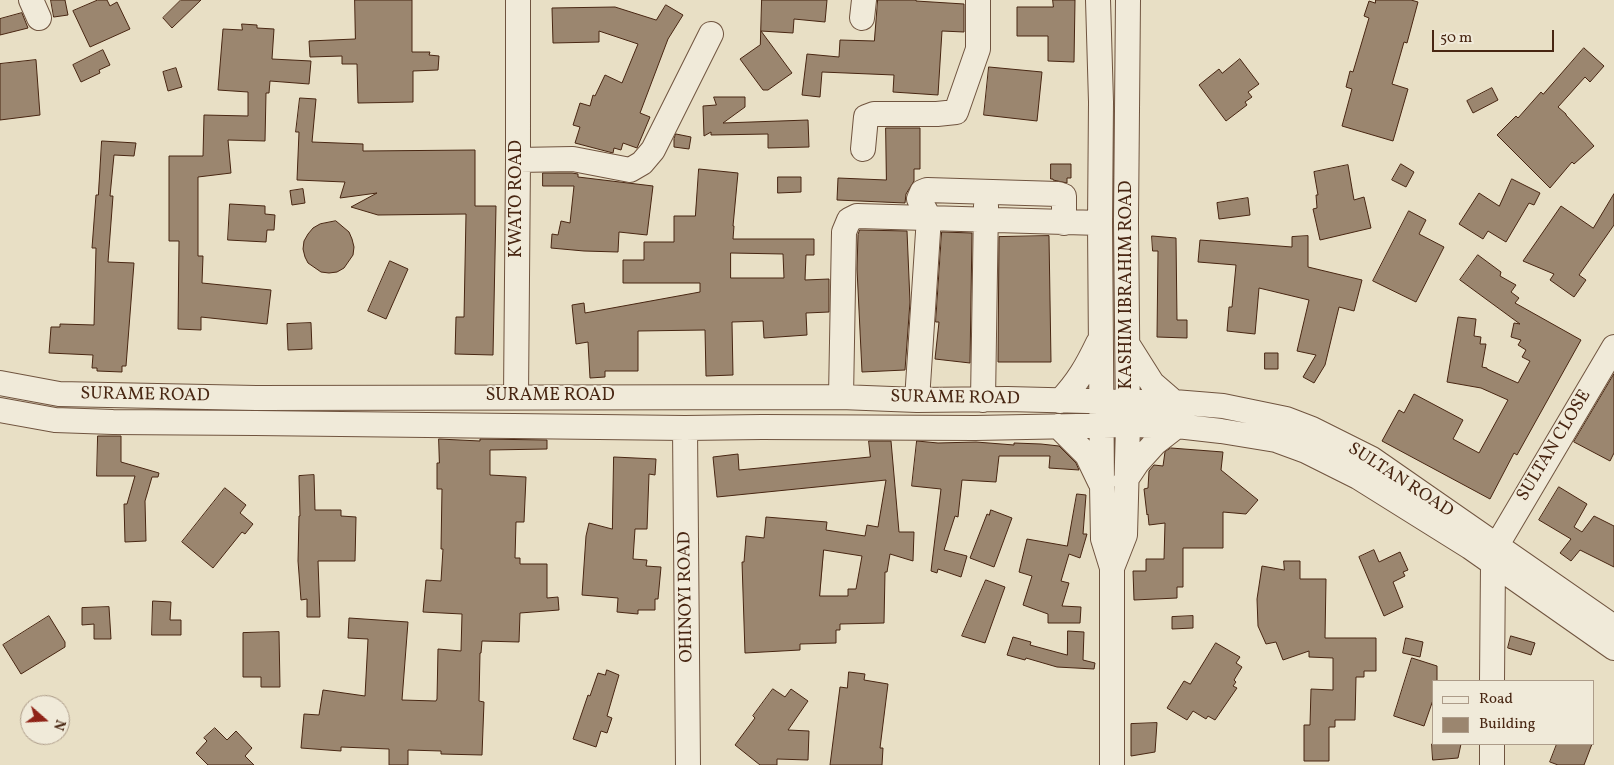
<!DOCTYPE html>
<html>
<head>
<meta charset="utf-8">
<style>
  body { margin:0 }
  #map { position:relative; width:1614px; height:765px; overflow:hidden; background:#e8dfc5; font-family:Vollkorn,serif }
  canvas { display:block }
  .legend { position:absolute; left:1432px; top:680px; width:162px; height:65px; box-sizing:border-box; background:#f0ead9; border:1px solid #ad9c89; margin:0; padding:6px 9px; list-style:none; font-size:15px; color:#482612 }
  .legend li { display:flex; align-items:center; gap:10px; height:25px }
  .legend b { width:25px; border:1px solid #ad9c89 }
  .north { position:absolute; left:20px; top:695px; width:50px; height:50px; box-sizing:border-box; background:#f0ead9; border:1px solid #ad9c89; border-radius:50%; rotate:109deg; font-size:14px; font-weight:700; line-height:20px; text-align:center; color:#482612 }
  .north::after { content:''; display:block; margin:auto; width:18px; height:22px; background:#8f2418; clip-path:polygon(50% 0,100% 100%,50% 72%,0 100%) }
  .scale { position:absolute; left:1432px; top:30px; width:122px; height:22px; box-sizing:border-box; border:2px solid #482612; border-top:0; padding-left:6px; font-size:15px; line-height:18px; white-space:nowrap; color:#482612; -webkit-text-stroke:4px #f0ead9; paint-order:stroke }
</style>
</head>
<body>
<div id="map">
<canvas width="1614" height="765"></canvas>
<ul class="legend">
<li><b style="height:6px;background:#f0ead9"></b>Road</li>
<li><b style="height:14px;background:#9b866f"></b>Building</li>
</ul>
<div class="north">N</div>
<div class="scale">50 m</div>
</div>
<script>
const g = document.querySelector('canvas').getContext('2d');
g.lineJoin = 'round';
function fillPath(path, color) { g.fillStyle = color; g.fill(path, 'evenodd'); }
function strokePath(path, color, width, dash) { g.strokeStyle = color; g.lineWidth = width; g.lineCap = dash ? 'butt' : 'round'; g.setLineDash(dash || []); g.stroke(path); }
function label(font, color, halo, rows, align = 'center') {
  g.font = font + ' Vollkorn,serif'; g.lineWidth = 4; g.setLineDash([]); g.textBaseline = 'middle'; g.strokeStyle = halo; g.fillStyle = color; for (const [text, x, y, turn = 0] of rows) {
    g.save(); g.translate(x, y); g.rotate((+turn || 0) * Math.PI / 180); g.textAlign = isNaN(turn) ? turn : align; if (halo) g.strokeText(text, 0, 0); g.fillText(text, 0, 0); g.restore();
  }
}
const building = new Path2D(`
  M51,0h14l3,15 -14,2z
  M98,0h9l3,6 7,-4 13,27 -40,18 -17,-36z
  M181,0h20l-29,28 -9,-10z
  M355,0h57v52h18l-1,3 10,1 -1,14 -25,1v31l-55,1 -1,-39h-15v-8l-32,1 -1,-16 46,-2z
  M762,0h65l-2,22 -31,-3 -1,14 -32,-2 31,42 -24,17h-5l-23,-31 20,-14z
  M878,0h38v1l48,3v28l-22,-1 -4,64 -45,-3 1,-17 -72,-3 -2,25 -18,-2 5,-41 32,3 1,-17 34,1z
  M1053,0h22l-1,62 -26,-1v-25h-31v-29h36z
  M1376,0h35l7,2 -11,41 -3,-1 -12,42 16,5 -15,52 -51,-15 10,-37 -6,-2 4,-16 3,1 16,-54 -5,-2 5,-15 6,2z
  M666,5l17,10 -15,24 -28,74 10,4 -13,31 -14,-5 -2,7 -7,-2 -1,5 -38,-10 5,-16 -7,-2 7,-22 10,3 3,-11 2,1 10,-21 17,8 16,-39 -39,-13v11l-46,1 -1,-35 63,-1 41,13z
  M22,13l6,15 -28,7v-16z
  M242,24l15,1v3l17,1 -2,30 39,2 -2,23 -39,-3 -1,12h-3l-1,48 -37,-1 3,33 -33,4v79h5l-1,27 69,7 -4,34 -66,-7v13l-23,-1 1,-88h-10v-85h34l1,-41 44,1v-24l-30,-2 5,-61 19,1z
  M1584,48l20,18 -14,16 -5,-5 -27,30 8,7v1l28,31 -20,18 -2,-2 -22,26 -53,-53 19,-19 2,2 23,-26 2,2z
  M103,50l7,15 -11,5 1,3 -19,9 -8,-17z
  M1240,59l19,25 -11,8 4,5 -7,5 2,3 -21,16 -27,-36 20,-16 3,4z
  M36,60l4,55 -40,5v-56z
  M989,67l53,5 -5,49 -53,-6z
  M176,68l6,19 -14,4 -5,-19z
  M1492,88l6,12 -25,13 -6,-12z
  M714,97h31v10l-22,16 85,-3 1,27 -41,1v-14l-57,1v-3l-7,4 -1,-30 13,-1z
  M300,98l16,1 -4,43 51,2v7l112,-1v56h21l-3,149 -38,-1 1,-37h8l2,-103 -88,1 -27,-8 26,-14 -37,5 5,-16 -48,-2 2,-48h-3z
  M886,128h34v41h-6v12l-8,13 -1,9 -68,-3 1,-22 48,2z
  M676,134l15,3 -2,12 -15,-2v-8z
  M102,141l34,2 -2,13 -20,-1 -4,41h3l-5,66 26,1 -8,103h-4v6l-25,-1v-3h-5l1,-13 -44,-2 2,-26h9v-3l34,1 2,-77h-4l4,-53h2z
  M1051,164h20v14h-4v5l-14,-3v-1h-2z
  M1401,164l13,8 -8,15 -14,-7z
  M1348,165l6,35 10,-3 7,31 -51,12 -7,-31 4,-1 -1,-13h2l-4,-23z
  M699,169l39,4 -5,53h1l-1,13h81v16h-8l-1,25 24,-1v33l-23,1 1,22 -43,3 -1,-17 -31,1 1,53 -27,1 -1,-46 -67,1v40h-33v6l-15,1 -2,-36 -12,2 -4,-39 12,-2 1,10 115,-21v-9h-77v-23h21v-18h30v-26h21zM731,253l52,1 1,24h-53z
  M543,173h29l6,1v3l75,9 -6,49 -28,-3 -1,20 -34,-1 -33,-3 1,-14 6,1 3,-14 9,2 4,-37h-31z
  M778,177h23v15l-23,1z
  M1512,179l28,14 -6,12 -5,-2 -23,39 -18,-11 -5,8 -24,-15 20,-31 20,13z
  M303,189l2,14 -13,2 -2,-14z
  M1614,194v31l-35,50 7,5 -12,17 -24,-17 4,-6 -31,-13 38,-55 32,22z
  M1248,198l2,17 -31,4 -2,-16z
  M230,204l35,2v8l10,1 -1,15h-7l-1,12 -38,-2z
  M1409,211l17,9 -7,14 25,13 -28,55 -43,-21z
  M336,221l13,11 3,7 2,8 -1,8 -9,13 -7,4 -8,1 -8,-1 -13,-9 -3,-6 -2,-8 1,-8 4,-7 5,-6 7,-4z
  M860,230l47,1 3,71 -5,68 -43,2 -5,-103 1,-34z
  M942,232l30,1 -2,130 -35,-4 4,-37h-3z
  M1049,236l2,126h-53l1,-125z
  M1152,236l24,2 1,82h10v18l-30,-1 1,-86h-5z
  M1308,236v31l54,13 -8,31 -15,-4 -14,58 -11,18 -11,-6 13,-22 -19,-4 12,-51 -50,-12 -4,46 -28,-3 2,-24h3l4,-42 -38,-3 2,-22 92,7v-10z
  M1478,255l23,17 -1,4 16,9 -5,7 8,6 -4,5 66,37 -64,115 -3,-2 -24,46 -108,-58 17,-31 5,3 10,-19 49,26 -10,19 26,14 29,-53 -27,-12 -34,-6 11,-65 18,2 -2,17 7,1 -1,7h6l-4,23 5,1v1l31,14 12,-22 -8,-4 4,-7 -8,-5 3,-5 -10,-3 3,-14 6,1 -60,-44z
  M390,261l18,8 -22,50 -18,-8z
  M311,323l1,26 -24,1 -1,-26z
  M1265,353h13v16h-13z
  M1614,374v79l-4,8 -36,-19z
  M98,436h23v26l38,11 -1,4h-6l-7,24 1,40 -21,1 -1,-38h3l8,-28h-38z
  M439,439l41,2v-2l67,1v9l-57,1v25l36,2 -2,45h-8l-1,36h5v6h27v34l11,-1 1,13 -39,3 -1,29 -37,-1 -1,12h-1l-1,48 5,1 -2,53 -41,-1v-3l-33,-1v15h-19v-16l-48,-2v4l-40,-3 3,-34 15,1 4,-25 42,6 3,-57 -20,-1 1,-20 59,4 -6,78 34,1 1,-2 1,-50 23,2 1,-37 -39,-2 3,-32 15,1 2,-32h-2l1,-60h-5v-26h2z
  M869,441h22l8,91h15l-1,29 -23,-7 -3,18h-2l-1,51 -44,1v6h-4v13l-36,1v6l-55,3 -3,-91h2l2,-26 18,2 2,-21 61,5 -1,8 39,6 2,-11 11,2 8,-47 -169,17 -4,-40 25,-3 1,16 131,-13zM824,550l38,6 -6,33h-8v7h-28z
  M917,441l21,2 38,-1 38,3v-2l27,1 18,2 17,17 3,7 -30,-2 1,-12h-51l-3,26 -34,-2 -4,37 -3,-1 -11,34 23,6 -6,21 -23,-8 -1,4 -6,-2 10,-82 -29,-3z
  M1171,448l52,4 -2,18 37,30 -12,14 -23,-2v36h-40v39h-6v11l-43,2 -1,-29h13v-12h18l1,-36 -16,2 -1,-11 -1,1 -3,-26 4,-1 1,-17 5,-6 9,1 2,-14z
  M614,457l42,2 -1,16 -6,-1 -2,55h-12l-2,30 14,1 -1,6 15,1 -3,32h-3v11h-17v4l-21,-2 1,-14 -36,-3 4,-59 3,-13 23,6z
  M314,475l1,35h26v6l15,1 -1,44h-37l2,56h-13v-18l-6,1 -3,-39 1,-45h1l-1,-40z
  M1559,487l28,17 -13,23 8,5 12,-16 20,10v41l-34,-17 -9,11 -11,-8 11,-14 -32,-19z
  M225,488l21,17 -6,8 13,11 -8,10 -3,-2 -29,36 -31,-26z
  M1077,494l9,1 -3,39h4l-7,24 -11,-4 -8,27 8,2 -7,23 19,1 -1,16h-32v-9l-25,-9 9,-29 -13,-4 8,-33 40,7z
  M991,510l21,8 -18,49 -24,-9 17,-44 2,1z
  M1374,550l5,12 21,-10 8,18 -5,2 2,4 -12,6 10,25 -19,9 -25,-59z
  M1284,561h16v18h26l-1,59h51v33h-12v6h-8l-1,43h-20v7h-6v34h-25v-36h6l1,-36 22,1v-32l-24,-1v-6l-26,9 -7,-18 -10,2 -8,-18 -1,-27 5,-33 22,4z
  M986,580l19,7 -20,56 -23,-7z
  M153,601l18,1 -1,18h11v15h-29z
  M109,607l2,32h-17v-15l-12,1v-17z
  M49,616l16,26v5l-44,27 -18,-29z
  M1193,616v12l-21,1v-12z
  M1068,631l16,1 -1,28 12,3 -1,6 -37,-2 -31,-9 -1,2 -18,-5 6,-18 18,5 -1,3 37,10z
  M279,632l1,55h-19v-10h-18v-44z
  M1511,636l24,7 -4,12 -23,-7z
  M1406,638l17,4 -3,15 -17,-4z
  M1216,643l24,14 -4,6 6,4 -8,13 2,2 -3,4 4,2 -22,32 -7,-4 -2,3 -13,-8 -6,9 -20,-12 17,-27 6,3z
  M1412,658l25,8v15h-4v19l-9,26 -30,-10z
  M607,670l12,5 -12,41 5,2 -5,15 -6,-2 -5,16 -23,-8 15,-44 2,1 8,-23 7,2z
  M849,672l16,2 -1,6 24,4 -8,64h3l-1,17h-52l10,-78 7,1z
  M773,689l12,8 6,-8 17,12 -20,29 21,1 -1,29 -31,-1v6h-17l-25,-20 20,-27 -2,-2z
  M1157,723l-2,29 -24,4v-32z
  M215,728l12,12 9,-9 16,17 -7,8 9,9h-46l-12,-12 11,-12 -3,-3z
  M1432,744h29l-3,14 -25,2z
  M1557,744h35l-8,21h-26l-8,-3z`);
fillPath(building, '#9b866f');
strokePath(building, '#482612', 1);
const minor = new Path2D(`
  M31,0l8,18
  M1098,0l3,102 -1,121 2,262 1,54 9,29v197
  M862,18l2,-18
  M863,149l3,-32 8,-3h63l19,-2 22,-63v-49
  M518,160l55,-1 57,11 12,-7 11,-13 58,-116
  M1128,345l24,38 22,19
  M0,383l59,11 197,4 585,-1 76,3 90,-1 121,3h46l49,4 63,13 26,10 60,30 242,168
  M516,397l2,-237v-160
  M841,397l3,-165 5,-12 8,-4 243,7
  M917,400l12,-183 -10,-18 3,-7 5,-2 131,4 6,2v27
  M983,400l3,-194
  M1060,401c18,-19 27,-35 38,-58
  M0,410l55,10 58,2 142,1 430,5 77,-1 213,1 153,-3 49,1 44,5 55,9 30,11 52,26 112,70 144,101
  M1058,426l29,29 13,27
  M685,428l3,337
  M1125,481l12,-18 18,-20 22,-17
  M1112,568l13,-33 3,-110 -2,-204 2,-221
  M1492,681l1,-118 4,-18 117,-198
  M1492,765v-21`);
strokePath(minor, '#70543f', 26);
strokePath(minor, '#f0ead9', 24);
label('18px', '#482612', '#f0ead9', [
  ["KWATO ROAD",518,199,-90],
  ["KASHIM IBRAHIM ROAD",1128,285,-90],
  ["SURAME ROAD",145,396,1],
  ["SURAME ROAD",550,397],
  ["SURAME ROAD",955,399,1],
  ["SULTAN CLOSE",1555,446,-59],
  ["SULTAN ROAD",1400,481,33],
  ["OHINOYI ROAD",687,597,-91]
]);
</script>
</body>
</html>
